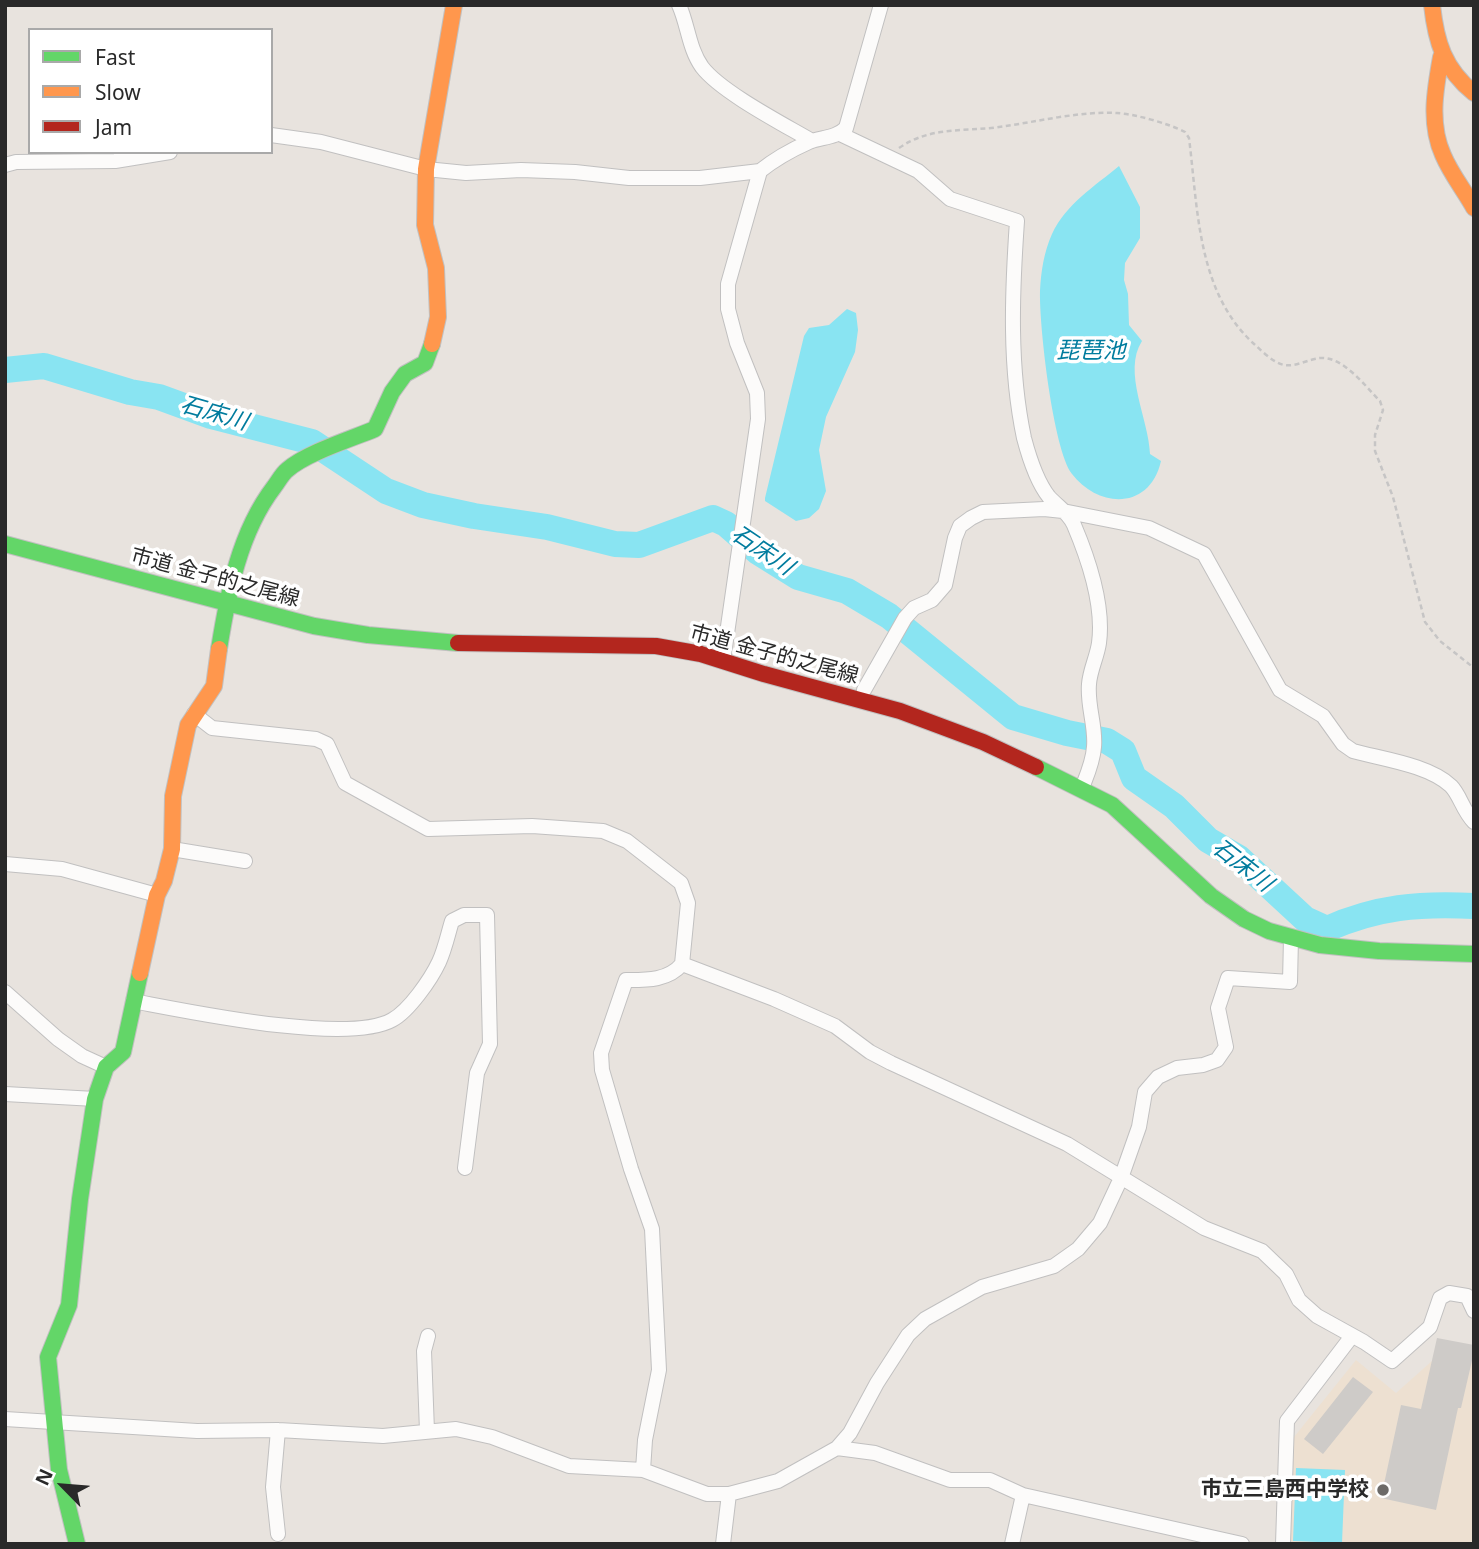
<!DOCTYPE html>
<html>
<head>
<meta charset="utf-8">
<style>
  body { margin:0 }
  #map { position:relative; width:1479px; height:1549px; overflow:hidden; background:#e8e3de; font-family:"Noto Sans",sans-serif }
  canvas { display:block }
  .frame { position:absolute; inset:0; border:7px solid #292929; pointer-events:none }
  .legend { position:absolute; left:28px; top:28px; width:245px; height:126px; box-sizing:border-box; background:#fff; border:2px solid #a9a9a9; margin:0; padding:9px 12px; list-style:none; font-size:21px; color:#292929 }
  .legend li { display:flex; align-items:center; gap:14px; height:35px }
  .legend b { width:35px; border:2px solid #a9a9a9 }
  .north { position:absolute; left:28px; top:1451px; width:70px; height:70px; -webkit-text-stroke:5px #fff; paint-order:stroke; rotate:295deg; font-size:19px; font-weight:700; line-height:28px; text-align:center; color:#292929 }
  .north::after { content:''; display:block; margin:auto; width:24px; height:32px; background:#292929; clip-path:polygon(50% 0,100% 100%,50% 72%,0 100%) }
</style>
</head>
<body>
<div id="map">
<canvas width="1479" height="1549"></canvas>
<div class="frame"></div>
<ul class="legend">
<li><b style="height:9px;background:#63d668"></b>Fast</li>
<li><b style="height:9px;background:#ff974d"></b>Slow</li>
<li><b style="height:9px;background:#b3261e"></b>Jam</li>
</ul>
<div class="north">N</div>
</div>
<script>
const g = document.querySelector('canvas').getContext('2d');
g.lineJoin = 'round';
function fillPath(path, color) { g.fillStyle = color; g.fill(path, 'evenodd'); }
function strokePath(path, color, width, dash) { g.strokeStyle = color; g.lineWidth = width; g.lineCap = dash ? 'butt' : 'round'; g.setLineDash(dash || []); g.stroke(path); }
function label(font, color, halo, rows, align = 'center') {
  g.font = font + ' "Noto Sans","Noto Sans JP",sans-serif'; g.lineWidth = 7; g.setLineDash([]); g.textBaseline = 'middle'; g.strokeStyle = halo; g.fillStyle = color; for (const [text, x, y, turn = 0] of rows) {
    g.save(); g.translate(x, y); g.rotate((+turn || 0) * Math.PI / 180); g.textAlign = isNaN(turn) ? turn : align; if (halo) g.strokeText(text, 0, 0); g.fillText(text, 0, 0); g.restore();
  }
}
fillPath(new Path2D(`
  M1441,1353l33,9v182h-185l5,-107 62,-77 40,33z`), '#ede0d1');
fillPath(new Path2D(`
  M1119,166l21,41v31l-15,25 -1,17 4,14 1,31 13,16c-20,31 7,78 8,113l11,7c-11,49 -62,48 -89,13 -19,-25 -33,-149 -32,-183 1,-20 4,-39 12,-57 14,-30 43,-48 67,-68z
  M847,309l9,4 2,17 -3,22 -29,65 -7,33 7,41 -7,18 -10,9 -13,3 -31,-20v-3l39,-162 5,-8 20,-3z
  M1296,1468l49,2 -3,73 -49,-2z`), '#89e4f2');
strokePath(new Path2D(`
  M5,370l39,-4 86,26 29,5 52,19 101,26 74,49 37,14 51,11 73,11 68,17 24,1 74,-27 13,6 32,28 40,25 49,14 42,25 124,101 54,16 40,8 16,10 11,27 40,28 34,34 31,18 66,61 22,10c49,-22 93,-26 147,-23`), '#89e4f2', 26);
fillPath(new Path2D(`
  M1437,1338l37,7v7l-13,56h-3l-22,102 -55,-12 20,-93 20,4z
  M1353,1377l20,15 -50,62 -19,-15z`), '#cecbc8');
const street = new Path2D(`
  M679,5c9,20 10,44 23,62 19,25 81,57 110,74
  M840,134l78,37 32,28 67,22c-5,72 -8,146 7,217 5,19 13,44 25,59 8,9 20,16 25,28 14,33 30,81 25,118 -2,14 -9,27 -10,41 -2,22 7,42 5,63 -1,15 -7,28 -12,41
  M271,135l50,7 105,27 40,4 55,-3 54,2 54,6h71l60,-7
  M5,165l11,-3 99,-1 55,-9
  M723,661l35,-242 -1,-26 -20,-50 -9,-34v-25l32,-113c15,-12 31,-21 49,-29 13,-5 27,-4 37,-14l35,-123
  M864,690l41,-72 9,-10 18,-8 13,-15 10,-47 5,-12 11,-8 12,-6 61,-3 19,2 86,17 55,26 76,136 43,26 20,28 10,7c29,8 76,14 98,35 9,9 12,25 23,36
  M194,714l18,14 104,11 11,5 18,39 83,46 104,-3 71,5 24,10 54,42 7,20 -6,61c-14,17 -37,16 -56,16l-25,73 1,17 29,99 21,60 7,141 -14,70 -2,30
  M172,849l73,12
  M5,864l57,5 95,26
  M682,964l92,35 61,27 35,26 21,11 176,81 137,84 58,23 24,23 13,26 18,16 47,26 28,19 38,-34 10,-29 9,-5 18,3 7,15
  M5,992l53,47 24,17 24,11
  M133,1001c54,10 214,44 259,19 17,-9 39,-41 47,-58 6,-13 9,-28 13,-41l12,-6h23l3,129 -13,29 -12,95
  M5,1094l90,5
  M5,1419l192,12 81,-1 105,6 73,-7 36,8 77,29 74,4 64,24h22l49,-13 59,-33 13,-15 27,-50 31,-48 17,-16 57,-32 72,-21 24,-17 22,-26 21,-45 18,-51 6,-35 13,-15 19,-9 26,-3 14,-5 9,-13 -8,-39 10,-30 62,4 1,-44
  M427,1431l-3,-80 4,-15
  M837,1448l38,5 75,27h40l33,15 219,49
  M278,1534l-5,-47 5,-57
  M723,1544l6,-50
  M1012,1544l11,-49
  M1283,1544l4,-123 65,-85`);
const fast = new Path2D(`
  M5,544l309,82 54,9 90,8
  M219,649c9,-56 20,-116 55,-162 4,-5 8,-13 13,-17 19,-17 64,-31 88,-41l17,-37 13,-18 20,-11 7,-19
  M1036,767l76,38 99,91 33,23 25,12 51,14 59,6 95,3
  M77,1544l-18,-74 -11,-113 21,-52 11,-106 15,-100 11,-32 17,-15 17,-79`);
const slow = new Path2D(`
  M1432,5c4,37 12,64 42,88
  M1441,57c-6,33 -12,67 2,98 8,19 21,35 31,53
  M432,344l6,-27 -2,-49 -11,-43 1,-56 28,-164
  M140,973l17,-78 7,-14 8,-32 1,-53 15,-71 26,-39 5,-37`);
const jam = new Path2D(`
  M458,643l198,3 45,8 63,20 136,37 83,31 53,25`);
strokePath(street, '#c1c0c0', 16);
strokePath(fast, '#c1c0c0', 18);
strokePath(slow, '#c1c0c0', 18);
strokePath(jam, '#c1c0c0', 18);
strokePath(new Path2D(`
  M899,148c32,-22 64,-16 100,-21 38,-5 79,-16 118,-14 18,1 53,11 68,19l4,6c9,71 8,153 64,205 9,8 19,19 31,22 12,2 25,-6 36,-7 23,-2 45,28 60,43l3,9 -8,25v16l18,46 32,125 15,19 34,27`), '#c6c5c5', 2.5, [5, 3.5]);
strokePath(street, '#fcfbfa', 14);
strokePath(fast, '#63d668', 16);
strokePath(slow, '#ff974d', 16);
strokePath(jam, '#b3261e', 16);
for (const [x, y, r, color] of [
  [1383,1490,7,"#6c6a68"]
]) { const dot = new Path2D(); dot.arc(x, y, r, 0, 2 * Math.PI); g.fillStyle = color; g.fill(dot); strokePath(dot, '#fff', 2.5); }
label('21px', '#292929', '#fff', [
  ["市道 金子的之尾線",215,578,15],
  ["市道 金子的之尾線",774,655,15]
]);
label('bold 21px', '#292929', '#fff', [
  ["市立三島西中学校",1369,1490]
], 'right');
label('italic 23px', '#017c9e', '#fff', [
  ["琵琶池",1091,351],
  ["石床川",214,414,16],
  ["石床川",762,551,34],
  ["石床川",1242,866,38]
]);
</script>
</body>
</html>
